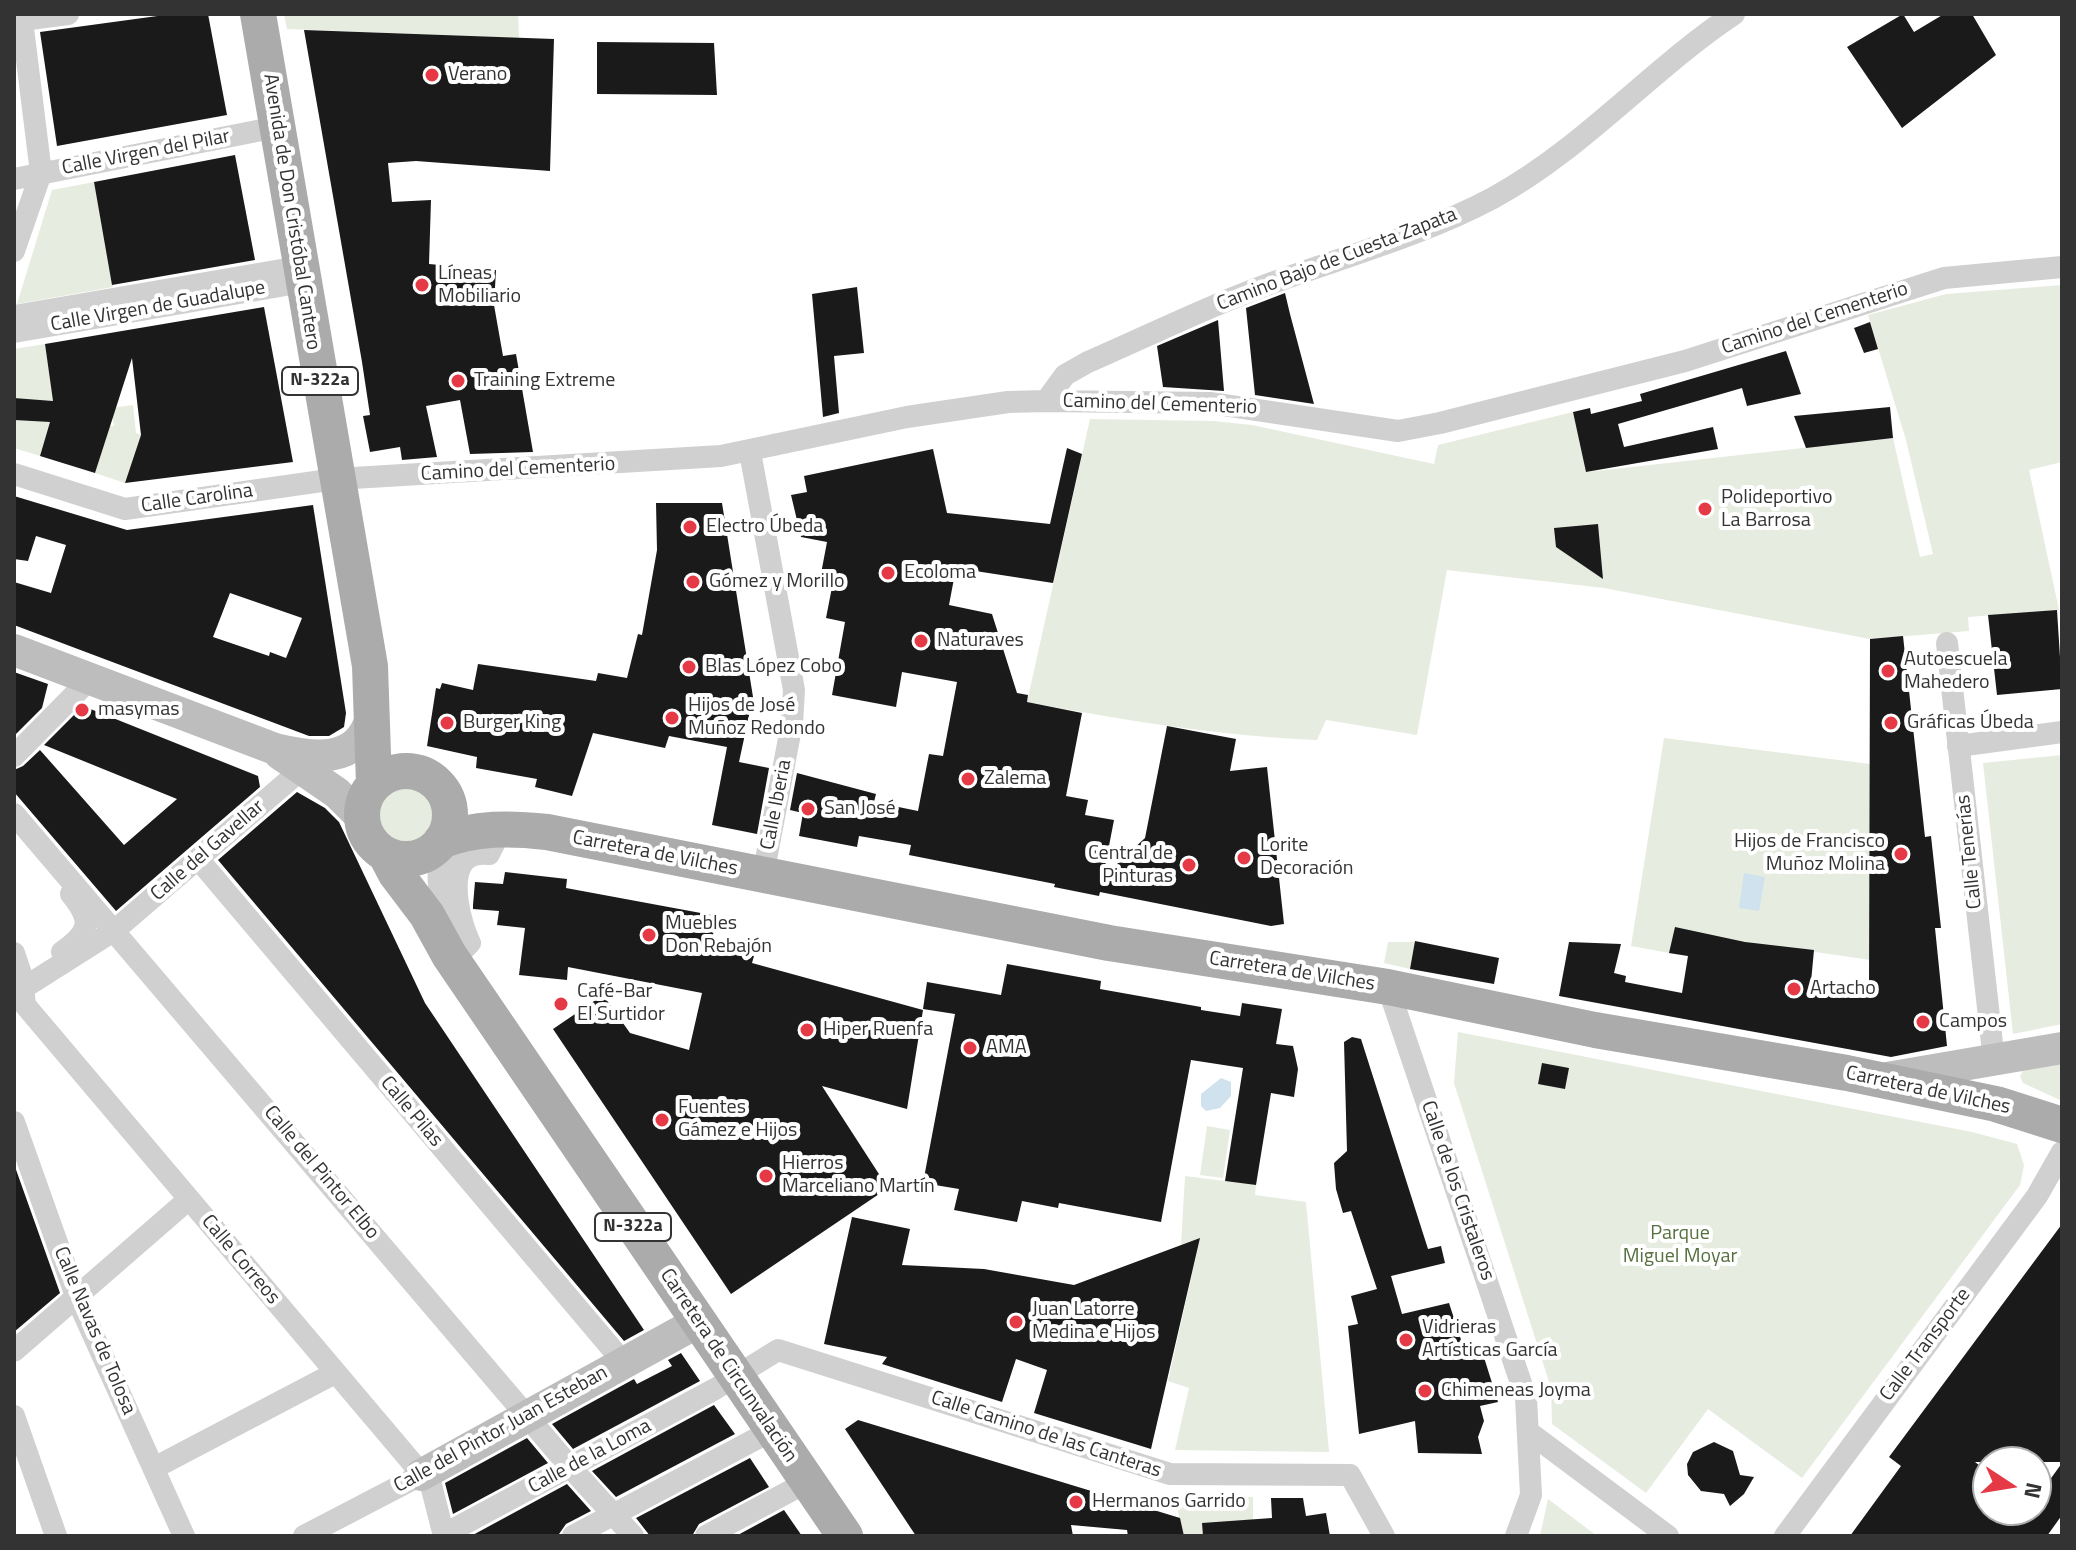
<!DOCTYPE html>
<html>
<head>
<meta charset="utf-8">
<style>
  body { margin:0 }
  #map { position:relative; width:2076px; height:1550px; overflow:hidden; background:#fff; font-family:"Titillium Web",sans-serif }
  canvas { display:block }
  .frame { position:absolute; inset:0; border:16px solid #333; pointer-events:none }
  .north { position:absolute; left:1972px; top:1446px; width:80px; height:80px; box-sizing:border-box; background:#fff; border:2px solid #adadad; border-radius:50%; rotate:102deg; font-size:22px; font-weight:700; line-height:32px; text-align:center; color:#333 }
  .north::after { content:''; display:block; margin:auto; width:28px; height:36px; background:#e63946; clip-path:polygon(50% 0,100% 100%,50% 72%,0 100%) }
</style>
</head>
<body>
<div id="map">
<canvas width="2076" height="1550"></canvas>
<div class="frame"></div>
<div class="north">N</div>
</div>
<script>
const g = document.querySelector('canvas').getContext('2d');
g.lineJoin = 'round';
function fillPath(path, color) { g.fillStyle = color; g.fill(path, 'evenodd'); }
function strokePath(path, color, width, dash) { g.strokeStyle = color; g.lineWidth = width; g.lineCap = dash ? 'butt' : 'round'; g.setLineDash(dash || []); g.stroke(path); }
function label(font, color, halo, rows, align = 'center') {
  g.font = font + ' "Titillium Web",sans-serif'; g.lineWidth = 8; g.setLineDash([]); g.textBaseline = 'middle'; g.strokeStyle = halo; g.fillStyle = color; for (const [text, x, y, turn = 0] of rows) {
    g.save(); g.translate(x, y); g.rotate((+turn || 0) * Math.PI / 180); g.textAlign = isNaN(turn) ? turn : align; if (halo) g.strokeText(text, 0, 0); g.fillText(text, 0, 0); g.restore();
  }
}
fillPath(new Path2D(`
  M284,14h234l1,24 -232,-9z
  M94,182l19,105 -96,17 35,-114z
  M2062,285v177l-33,8 30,140 -91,7 1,14 -99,8 -266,-51 -157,-18 -30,165 -91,-15 -9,20c-97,-4 -195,-20 -290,-38l63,-283 123,2 39,4 182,39 4,-19 135,-33 14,60 306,-34 27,119 13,-3 -27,-114 -38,-125 78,-21z
  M45,344l8,57 -39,-3v-49z
  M133,405l3,28 5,2 -16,48 -30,-10 15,-47h4l-3,-18z
  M14,420l36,2 -10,34 -26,-8z
  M1664,738l206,26v196l-88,-13 -41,19 -110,-20z
  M2062,755v269l-49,10 -30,-271z
  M372 813a32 32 0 1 1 64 0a32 32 0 1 1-64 0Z
  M1388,942h27l-5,27 -26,-6z
  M1458,1032l514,100 45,12 7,21 -4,20 -218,293 -94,-69 -62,84 -94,-69 -1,-36 -97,-305z
  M2062,1061v40l-39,-18 -3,-7 4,-7z
  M1207,1126l23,4 -7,48 -23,-3z
  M1185,1176l71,9 -1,10 51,7 23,250 -154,-2 14,-62 -21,-7 32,-142 -19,6z
  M1174,1496l79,1v23l-30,16h-39z
  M1548,1499l49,37h-57z`), '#e6ecdf');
fillPath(new Path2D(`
  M1744,873l21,4 -6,34 -20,-3z
  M1221,1078l10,4v14l-11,12 -14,3 -5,-5v-12z`), '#cfe2ee');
fillPath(new Path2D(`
  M172,14h36l19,101 -170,31 -17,-114z
  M1903,14l11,18 30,-18h28l24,41 -94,73 -55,-81z
  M304,30l250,9 -4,132 -134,-10 -28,2 4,39 39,-2 -2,64 67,6 -2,35 9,51 13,-2 17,98 -63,2 -10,-54 -34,6 11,51 -35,3 -2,-13 -30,5 -7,-36 7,-1 -8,-53z
  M597,42l117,1 3,52 -120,-1z
  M235,155l20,105 -143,25 -18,-103z
  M857,287l7,66 -30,3 5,57 -16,4 -11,-123z
  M1285,293l5,21 24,90 -59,-9 -9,-87z
  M264,307l29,155 -168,21 16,-48 -9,-77 -37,115 -55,-17 10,-34 -36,-2v-22l39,3 -8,-57z
  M1218,320l6,71 -61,-4 -6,-41z
  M1870,322l8,27 -14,4 -10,-25z
  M1786,351l15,43 -54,12 -5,-18 -124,36 6,23 89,-20 5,22 -132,23 -13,-60 17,-4 1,6 51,-13 -2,-7z
  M1890,407l3,31 -87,10 -12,-32z
  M1067,448l15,6 -29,129 -97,-15 -7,37 43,9 25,79 11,2 -1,7 55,11 -16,83 22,4 -3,15 29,5 -11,57 42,-39 22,-112 69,13 -6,32 37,-4 17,157 -13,2 -171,-34 -1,4 -45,-9 1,-3 -146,-29 2,-10 -52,-9 -2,11 -58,-11 4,-23 -13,-3 7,-37 79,21 -2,8 44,9 11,-57 14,2 14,-74 -55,-10 -6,35 -64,-12 13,-73 -19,-4 7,-36 -13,-3 7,-37 -26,-5 -10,-42 16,-3 -3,-16 129,-27 14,64 103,11z
  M14,496l113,34 186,-25 33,208 -2,14 -15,9h-20l-295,-111v-43l37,11 15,-48 -30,-9 -8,25 -14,-2zM230,593l72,25 -16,40 -16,-6 -1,4 -56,-19z
  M656,503h66l31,194 -14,65 30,6 -12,66 -45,-9 15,-78 -58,-11 -4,12 -72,-15 -21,63 -37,-9 2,-8 -61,-11 1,-11 -50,-11 9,-58 4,1 2,-6 31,7 5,-26 118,17 2,-8 29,5 11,-44 4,1 15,-85z
  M1598,524l5,55 -47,-32 -2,-19z
  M2057,610l5,79 -65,6 -9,-80z
  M1903,636l22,201 6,-1 10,92h-6l12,118 -56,11 -332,-61 10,-54 52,2 -7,29 12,3 -1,6 57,11 6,-37 -19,-3 6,-26 70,15 69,8 -3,32 58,8 1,-351z
  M14,672l34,12 -6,24 -28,28z
  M83,706l175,70 2,11 -144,124 -102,-119v-22l9,-4 17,-16 84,95 53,-46 -133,-54z
  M297,792l28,16 14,14 86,181 219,327 -20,11 -406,-481z
  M505,872l62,7 -1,9 151,28 -7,33 44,7 -2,7 171,47 -16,99 -85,-23 66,102 -157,106 -178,-265 50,-34 27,38 59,17 13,-57 -134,-26 -1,13 -48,-5 6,-47 -28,-3 2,-14 -26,-2v-4l2,-23 28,2z
  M1415,941l84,17 -5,26 -84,-15z
  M1007,964l94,17 -1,8 101,18v3l39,6 2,-13 40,6 -6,35 17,2 5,23 -4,28 -23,-4 -15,92 -31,-4 18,-113 -52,-8 -30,162 -102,-19 -1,5 -36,-7 -5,21 -63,-12 5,-21 -36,-6 32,-169 -32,-5 4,-27 74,13z
  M1352,1037l9,2 67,210 13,-3 4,17 -54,13 11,38 47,-11 17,52 16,-4 16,51 -18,4 4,15 -6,16 4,17 -64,-1 -3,-32 -56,13 -11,-108 10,-2 -7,-28 26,-7 -26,-78 -8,2 -7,-24 -2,-26 13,-12 -3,-109z
  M1542,1063l27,5 -4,21 -27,-5z
  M14,1164l46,129 -46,39z
  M852,1217l58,12 -8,36 82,4 90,16 126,-47 -49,211 -117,-36 13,-43 -31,-11 -14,43 -120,-38 5,-7 -63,-13z
  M2062,1224v238h-87l13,10v38h48v-11l26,-36v52l-15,21h-197l51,-70 -12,-9z
  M681,1353l19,28 -127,68 -21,-25 82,-45 3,5 35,-18 -4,-6z
  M714,1405l21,29 -119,63 -24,-26z
  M858,1420l322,98 4,18h-56l-1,-6 -56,-5 2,11h-157l-71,-107z
  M527,1438l21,25 -95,51 -8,-31z
  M1714,1442l19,9 7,24 14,2 -10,17 -14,12 -6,-12 -23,-3 -13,-16 -1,-11 6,-12z
  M750,1458l19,29 -70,37 -7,12h-42l-14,-18z
  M567,1484l24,27 -25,13 -7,10 -88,2z
  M1271,1498h32l3,18 20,-3 4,23h-127l-1,-13 70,-5z
  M784,1510l18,26h-66z`), '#1a1a1a');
strokePath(new Path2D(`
  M14,179l263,-52
  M14,251l27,-78 -19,-153 46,-6
  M14,316l273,-47
  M14,332l289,-50
  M1046,401l19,-26 23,-13c64,-28 129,-60 195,-83 71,-25 144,-46 210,-81 90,-49 157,-128 241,-184
  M750,452l44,238 -2,33 -29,152
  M14,474l111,35 211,-30 385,-23 186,-39 101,-15 38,-1 164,2 188,28 42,-8 245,-62 259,-83 118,-11
  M1947,643l47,418
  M1958,746l104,-14
  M14,756l76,-77
  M14,814l557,654 62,68
  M470,842l24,2 -5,10c-49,-6 -31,64 -19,89l-7,7c-15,-32 -50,-97 7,-108z
  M199,860l425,503
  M62,952c28,-20 31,-31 9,-58
  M14,953l8,24 3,28 406,480 13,51
  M1388,987l138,411 5,97 -15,41
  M14,994l101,-64 186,-160
  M14,1122l63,177 107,237
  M14,1351l175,-152
  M14,1416l42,120
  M1530,1433l138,103
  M154,1468l181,-95
  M443,1535l272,-146 63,-39 392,124 180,1 34,61
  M304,1536l117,-61
  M573,1536l198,-105
  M706,1536l101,-54
  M1785,1536l252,-340 25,-44`), '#d0d0d0', 22);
strokePath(new Path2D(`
  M14,650l261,99c38,9 82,16 96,-31
  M280,754l57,39 25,25
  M1887,1078l175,-30
  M421,1475l277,-153`), '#bdbdbd', 32);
strokePath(new Path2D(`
  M258,14l112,652 4,118
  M362 815a44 44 0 1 1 88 0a44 44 0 1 1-88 0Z
  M441,841c34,-14 71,-13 106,-9l562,111 279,44 207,43 252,43 149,31 66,21
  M386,855l10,19 31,41 22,40 396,581`), '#ababab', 36);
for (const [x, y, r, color] of [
  [432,75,8,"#e63946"],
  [422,285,8,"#e63946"],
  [458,381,8,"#e63946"],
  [1705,509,8,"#e63946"],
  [690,527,8,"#e63946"],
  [888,573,8,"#e63946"],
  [693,582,8,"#e63946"],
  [921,641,8,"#e63946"],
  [689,667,8,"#e63946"],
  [1888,671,8,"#e63946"],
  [82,710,8,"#e63946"],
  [672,718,8,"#e63946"],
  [447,723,8,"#e63946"],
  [1891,723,8,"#e63946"],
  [968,779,8,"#e63946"],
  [808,809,8,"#e63946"],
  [1901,854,8,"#e63946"],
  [1244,858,8,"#e63946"],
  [1189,865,8,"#e63946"],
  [649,935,8,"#e63946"],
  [1794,989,8,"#e63946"],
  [561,1004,8,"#e63946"],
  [1923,1022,8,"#e63946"],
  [807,1030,8,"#e63946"],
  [970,1048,8,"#e63946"],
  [662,1120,8,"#e63946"],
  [766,1176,8,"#e63946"],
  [1016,1322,8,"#e63946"],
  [1406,1340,8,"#e63946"],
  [1425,1391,8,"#e63946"],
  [1076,1502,8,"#e63946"]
]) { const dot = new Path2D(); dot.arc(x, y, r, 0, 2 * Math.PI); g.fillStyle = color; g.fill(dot); strokePath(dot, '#fff', 3); }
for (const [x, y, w] of [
  [320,381,76],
  [633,1227,76]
]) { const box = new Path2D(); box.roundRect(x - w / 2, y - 14, w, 28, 6); g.fillStyle = '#fff'; g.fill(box); strokePath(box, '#333', 2); }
label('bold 18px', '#333', null, [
  ["N-322a",320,381],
  ["N-322a",633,1227]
]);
label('20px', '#333', '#fff', [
  ["Verano",448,75],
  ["Líneas",438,274],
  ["Mobiliario",438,297],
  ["Training Extreme",474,381],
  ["Polideportivo",1721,498],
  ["La Barrosa",1721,521],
  ["Electro Úbeda",706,527],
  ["Ecoloma",904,573],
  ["Gómez y Morillo",709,582],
  ["Naturaves",937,641],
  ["Autoescuela",1904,660],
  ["Mahedero",1904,683],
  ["Blas López Cobo",705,667],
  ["Hijos de José",688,706],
  ["Muñoz Redondo",688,729],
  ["masymas",98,710],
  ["Burger King",463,723],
  ["Gráficas Úbeda",1907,723],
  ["Zalema",984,779],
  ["San José",824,809],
  ["Hijos de Francisco",1885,842,"right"],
  ["Muñoz Molina",1885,865,"right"],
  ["Lorite",1260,846],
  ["Decoración",1260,869],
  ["Central de",1173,854,"right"],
  ["Pinturas",1173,877,"right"],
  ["Muebles",665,924],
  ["Don Rebajón",665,947],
  ["Artacho",1810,989],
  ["Café-Bar",577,992],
  ["El Surtidor",577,1015],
  ["Campos",1939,1022],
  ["Hiper Ruenfa",823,1030],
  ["AMA",986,1048],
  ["Fuentes",678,1108],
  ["Gámez e Hijos",678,1131],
  ["Hierros",782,1164],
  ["Marceliano Martín",782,1187],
  ["Juan Latorre",1032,1310],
  ["Medina e Hijos",1032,1333],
  ["Vidrieras",1422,1328],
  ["Artísticas García",1422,1351],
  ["Chimeneas Joyma",1441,1391],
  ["Hermanos Garrido",1092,1502]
], 'left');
label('20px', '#333', '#fff', [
  ["Calle Virgen del Pilar",146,153,-11],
  ["Avenida de Don Cristóbal Cantero",291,212,81],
  ["Camino Bajo de Cuesta Zapata",1337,260,-21],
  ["Calle Virgen de Guadalupe",158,307,-10],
  ["Camino del Cementerio",1815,319,-18],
  ["Camino del Cementerio",1160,405,2],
  ["Camino del Cementerio",518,470,-3],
  ["Calle Carolina",197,499,-8],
  ["Calle Iberia",777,805,-79],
  ["Calle del Gavellar",208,851,-41],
  ["Calle Tenerías",1970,852,-96],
  ["Carretera de Vilches",655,854,11],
  ["Carretera de Vilches",1292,972,9],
  ["Carretera de Vilches",1928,1091,12],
  ["Calle Pilas",411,1112,50],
  ["Calle del Pintor Elbo",321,1173,50],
  ["Calle de los Cristaleros",1457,1191,71],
  ["Calle Correos",240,1260,50],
  ["Calle Navas de Tolosa",94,1331,67],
  ["Calle Transporte",1926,1345,-53],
  ["Carretera de Circunvalación",728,1366,56],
  ["Calle del Pintor Juan Esteban",501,1430,-29],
  ["Calle Camino de las Canteras",1046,1435,18],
  ["Calle de la Loma",590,1457,-28]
]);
label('20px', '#56703f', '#fff', [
  ["Parque",1680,1234],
  ["Miguel Moyar",1680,1257]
]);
</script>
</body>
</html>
